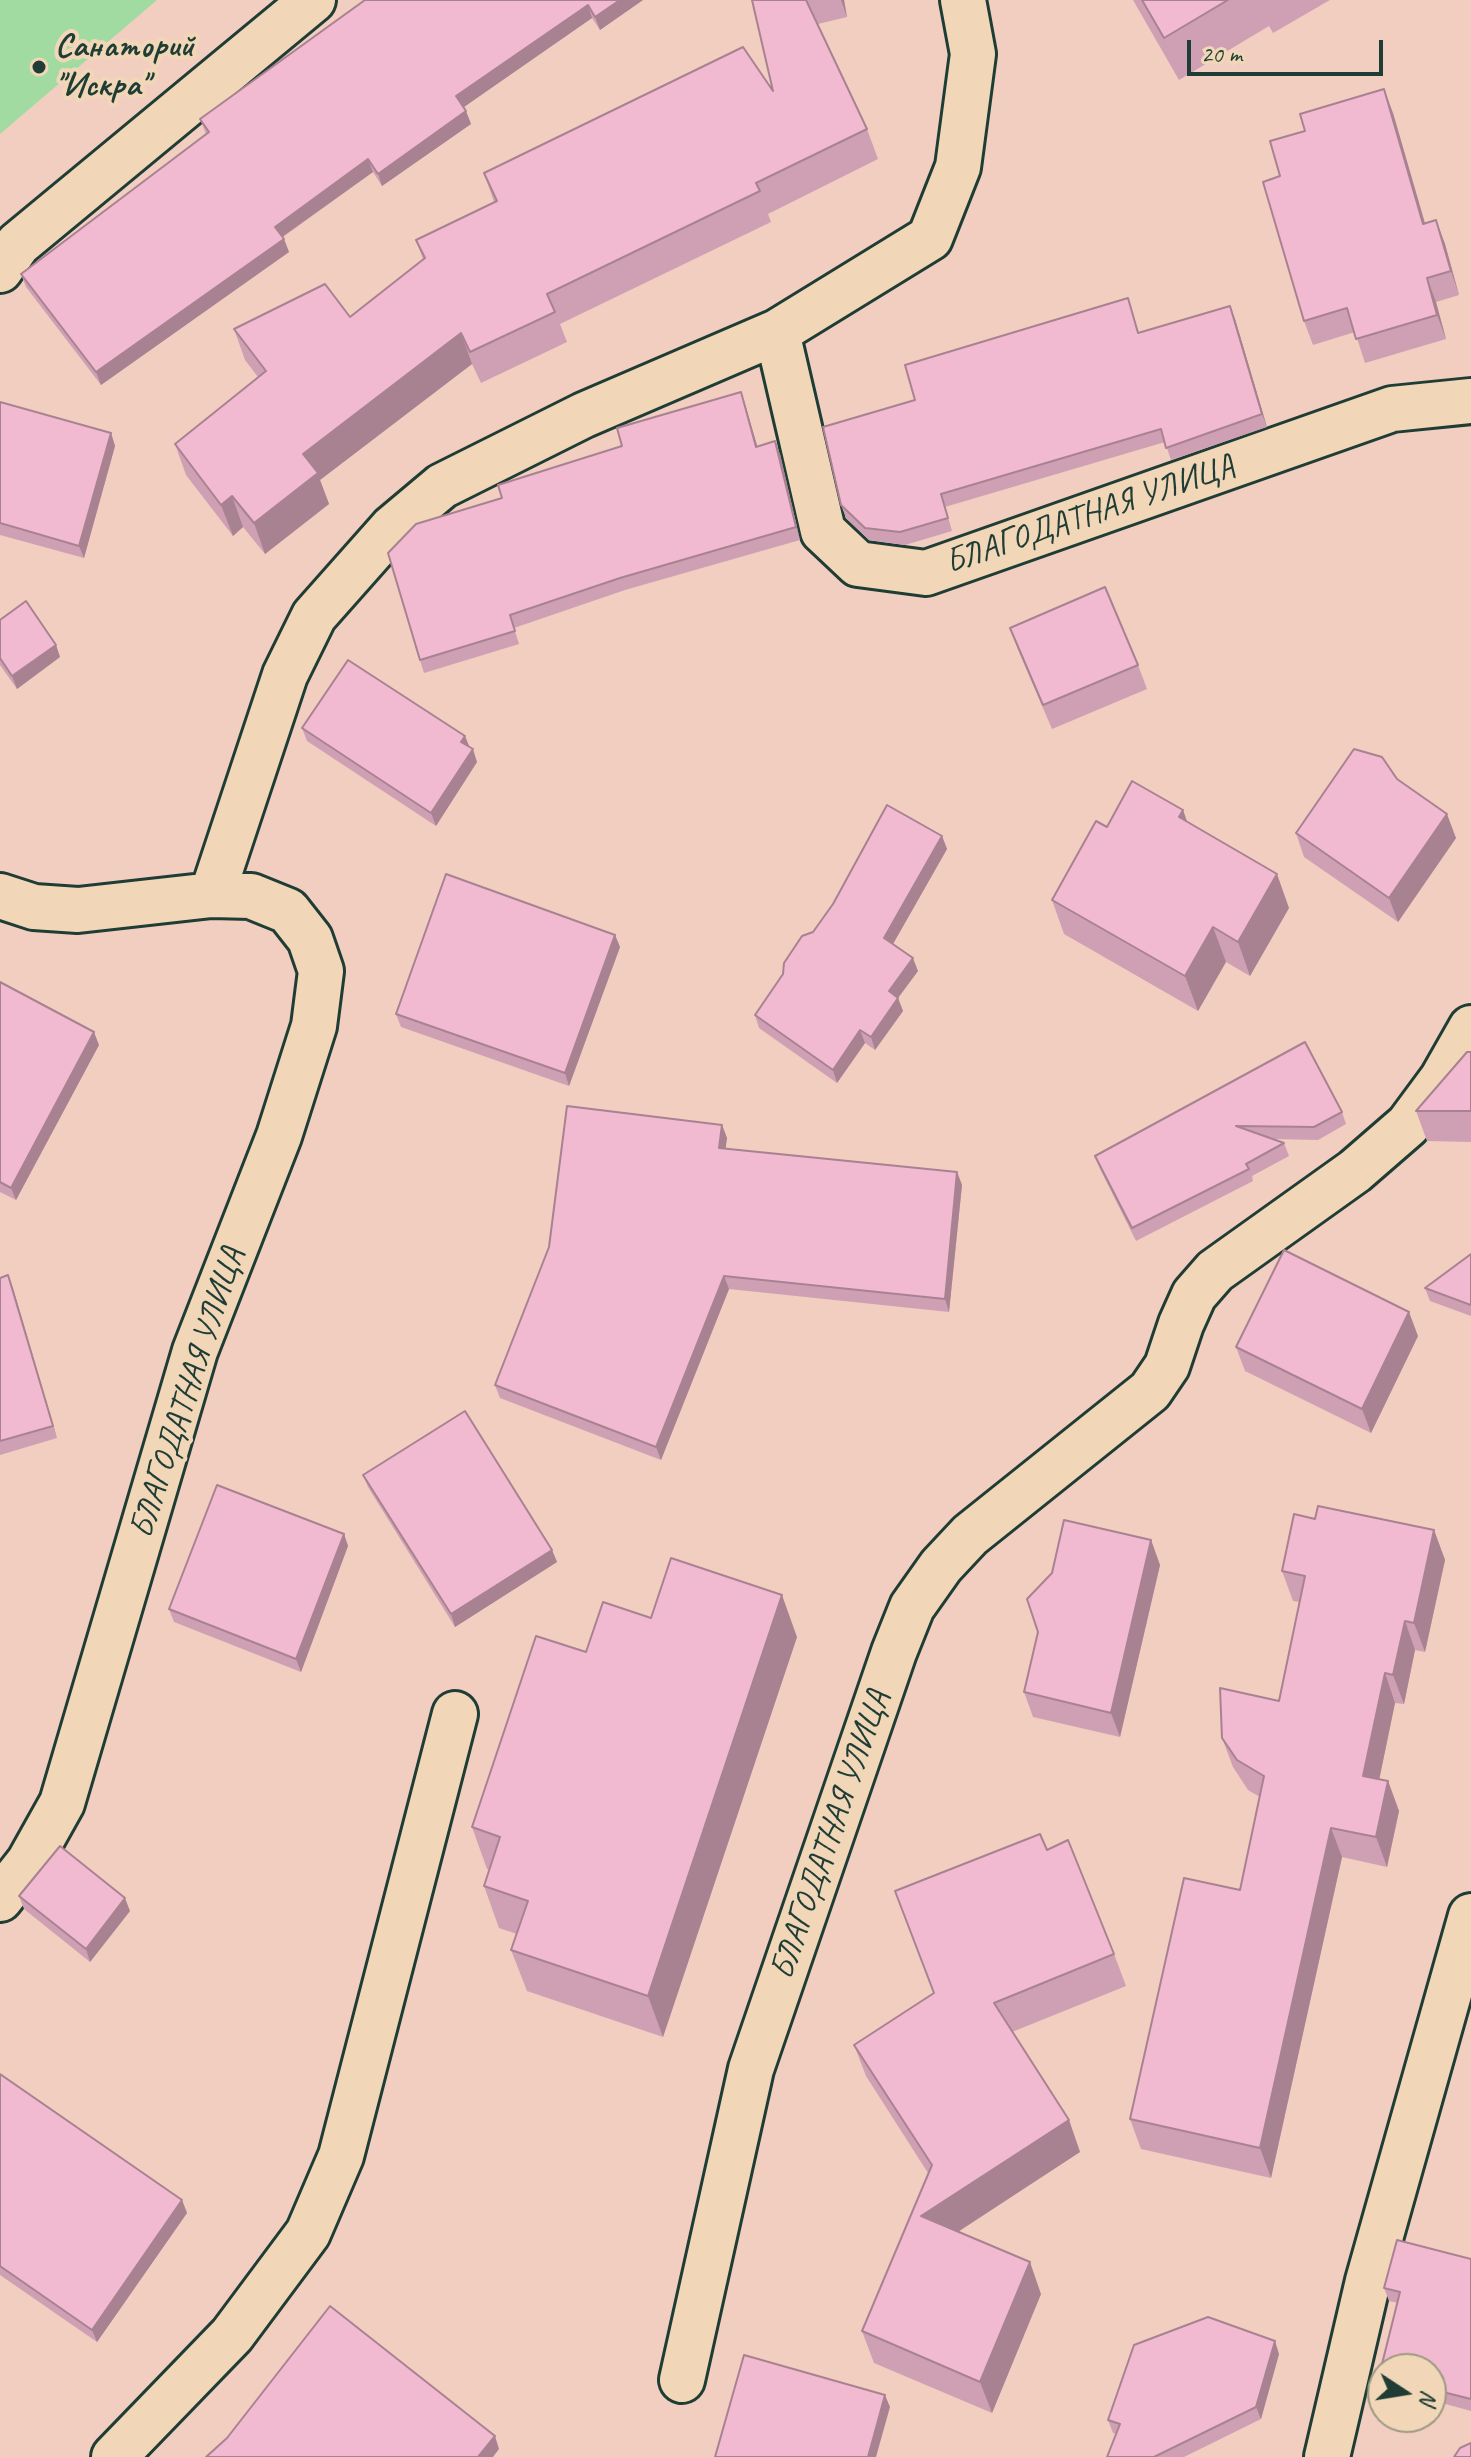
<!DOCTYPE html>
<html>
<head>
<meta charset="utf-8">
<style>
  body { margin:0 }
  #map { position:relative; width:1471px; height:2457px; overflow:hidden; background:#f1cec0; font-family:Caveat,sans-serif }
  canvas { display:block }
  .north { position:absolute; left:1367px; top:2353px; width:80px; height:80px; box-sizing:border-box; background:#f1d7b8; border:2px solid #9d9983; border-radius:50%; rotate:102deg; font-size:22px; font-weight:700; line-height:32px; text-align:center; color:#1f3d34 }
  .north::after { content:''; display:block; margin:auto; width:28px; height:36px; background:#1f3d34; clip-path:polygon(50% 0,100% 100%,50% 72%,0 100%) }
  .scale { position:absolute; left:1187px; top:40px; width:196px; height:36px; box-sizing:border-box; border:4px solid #1f3d34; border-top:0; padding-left:10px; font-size:24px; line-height:28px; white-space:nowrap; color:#1f3d34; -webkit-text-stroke:6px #f1d7b8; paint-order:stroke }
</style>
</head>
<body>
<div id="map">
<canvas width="1471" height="2457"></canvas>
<div class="north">N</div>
<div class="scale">20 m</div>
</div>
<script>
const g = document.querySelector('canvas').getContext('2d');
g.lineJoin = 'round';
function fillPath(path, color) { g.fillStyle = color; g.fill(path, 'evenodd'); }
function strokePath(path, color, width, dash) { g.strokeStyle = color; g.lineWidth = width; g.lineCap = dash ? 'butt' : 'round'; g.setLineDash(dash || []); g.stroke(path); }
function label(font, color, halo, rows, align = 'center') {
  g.font = font + ' Caveat,sans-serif'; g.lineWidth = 8; g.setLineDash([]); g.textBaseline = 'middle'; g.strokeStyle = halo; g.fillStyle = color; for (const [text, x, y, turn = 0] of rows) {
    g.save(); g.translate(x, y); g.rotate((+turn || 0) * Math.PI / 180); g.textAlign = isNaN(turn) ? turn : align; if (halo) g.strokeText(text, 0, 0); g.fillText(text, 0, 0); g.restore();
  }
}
fillPath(new Path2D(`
  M0,0h157l-157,134z`), '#a1dba1');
const minor = new Path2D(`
  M0,270l18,-26 295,-244
  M777,332l46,199 35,33 68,9 466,-164 79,-8
  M212,895l73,-220 29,-59 78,-88 50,-42 142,-71 193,-83 153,-94 28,-71 15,-113 -10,-54
  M0,896l34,11 44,3 134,-15 39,1 37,15 22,28 11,32 -7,55 -35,110 -84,215 -133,452 -33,59 -29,37
  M682,2380l69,-311 143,-417 18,-45 29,-41 29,-31 180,-144 17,-25 14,-42 13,-29 21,-24 140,-100 53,-46 34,-46 29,-51
  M114,2457l118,-122 76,-102 33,-77 114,-442
  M1327,2457l41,-176 103,-365`);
strokePath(minor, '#1f3d34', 50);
strokePath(minor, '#f1d7b8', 44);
fillPath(new Path2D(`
  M365,0h278l-43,30 -8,-12 -128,89 7,17 -89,62 -9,-14 -90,65 6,15 -188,133 -75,-98 -5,-13 185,-140 -6,-15z
  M752,0h92l3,17 -29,7 49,105 11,30 -110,55 3,8 -211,102 7,18 -86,41 -9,-19 -152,116 9,24 -64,50 -22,-27 -10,9 -47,-61 -11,-31 83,-67 -13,-17 -11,-31 116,-12 73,-58 -7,-19 78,-38 -10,-29 289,-82z
  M1133,0h197l-57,33 -4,-7 -90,54z
  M1393,113l32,110 11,-3 9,24 14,51 -23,7 10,37 -81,24 -10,-31 -42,13 -9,-24 -24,-145z
  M1128,298l11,35 96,-14 32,108 -96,33 -6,-18 -220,65 7,24 -47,14 -36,-5 -23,-22 -5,-13 74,-105z
  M741,392l16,54 23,8 20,86 -175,50 -111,38 5,16 -95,29 -4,-13 82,-162z
  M0,402l111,31 4,13 -31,112 -84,-23z
  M0,620l56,25 4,12 -43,32 -17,-24z
  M1010,628l128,37 9,24 -95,40 -33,-77z
  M302,728l167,19 8,15 -41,64 -129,-85z
  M1397,779l59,59 -58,84 -94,-65 -8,-24z
  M1183,810l4,11 102,87 -39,68 -24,-14 -28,49 -134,-77 -12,-34 55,-73z
  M942,836l5,13 -54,95 25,27 -20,27 5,13 -28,39 -10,-7 -28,40 -78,-55 -4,-13 58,-83z
  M615,935l5,12 -51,139 -168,-59 -5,-13z
  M0,982l99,63 -83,155 -16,-8z
  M1305,1042l37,70 4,12 -28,16 -45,-1 11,4 5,13 -37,20 1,5 -117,60 -36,-72 -5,-13z
  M1471,1052v90l-44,-1 -11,-30z
  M722,1125l5,13 -2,11 232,23 5,13 -13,127 -220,-23 -68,171 -161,-62 -5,-13z
  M1471,1254v62l-41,-15 -5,-13z
  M8,1275l49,163 -57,17v-177z
  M1418,1336l-47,97 -126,-62 -9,-24z
  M363,1475l189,75 5,12 -102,65 -87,-140z
  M1315,1519l119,11 11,30 -20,92 -10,-2 -11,54 -9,-1 -16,76 9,2 11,30 -12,56 -45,-10 -71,321 -130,-29 -11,-30 110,-229 20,-93 -12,-7 -15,-23 -11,-29 57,-37 21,-99 -7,-1 -11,-30z
  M344,1534l4,12 -47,126 -127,-50 -5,-13z
  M1151,1540l9,25 -40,172 -87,-20 -9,-25z
  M651,1618l146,19 -134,400 -136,-46 -16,-41 6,-16 -18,-6 -15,-42 5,-16 -2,-1 -15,-42 114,-175z
  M1047,1850l67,104 12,32 -114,46 57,88 11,32 -122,80 83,62 -49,119 -118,-50 -12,-32 66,-158 -62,-97 -12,-31 80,-52 -39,-102z
  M19,1896l111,15 -40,51 -66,-53z
  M0,2074l182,126 5,13 -90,129 -97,-67z
  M1471,2259v152l-40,-11v-31h-48v17l-4,-10 19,-73 -9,-2 -5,-13z
  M1279,2354l-18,65 -77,38h-77l9,-23 -3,-1 -5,-13z`), '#cfa0b4');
fillPath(new Path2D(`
  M620,0h23l-43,30 -5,-13z
  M841,0h3l3,17z
  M588,5l4,13 -131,91 -5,-13z
  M1384,89l9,24 39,135 -9,-24z
  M466,111l5,13 -89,62 -4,-12z
  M368,159l5,13 -94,67 -4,-12z
  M1436,220l9,24 14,51 -8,-24z
  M284,239l5,13 -188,133 -5,-13z
  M1427,278l9,24 10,37 -9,-24z
  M1230,306l5,13 32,108 -5,-13z
  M461,333l11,31 -152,116 9,24 -64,50 -11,-31 49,-69z
  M741,392l4,12 16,55 -5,-12z
  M111,433l4,13 -31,112 -5,-12z
  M775,441l5,13 20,86 -4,-13z
  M232,496l11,31 -10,9 -12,-31z
  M56,645l4,12 -43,32 -5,-13z
  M465,736l5,12 -9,-6z
  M473,749l4,13 -41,64 -5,-13z
  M1183,810l12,35 -16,-28z
  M1447,814l9,24 -58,84 -9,-24z
  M942,836l5,13 -58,102 -5,-13z
  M1277,874l12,34 -39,68 -12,-34z
  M1213,927l13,35 -28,49 -13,-35z
  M615,935l5,12 -51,139 -4,-13z
  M913,958l5,13 -20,27 5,13 -28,39 -4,-13 18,-46z
  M860,1030l5,13 -28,40 -4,-13z
  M94,1032l5,13 -83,155 -5,-12z
  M722,1125l5,13 -3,23 -5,-13z
  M957,1172l5,13 -13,127 -4,-13z
  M8,1275l5,13 44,150 -4,-12z
  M724,1276l5,13 -68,171 -5,-13z
  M1409,1312l9,24 -47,97 -9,-24z
  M1434,1530l11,30 -20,92 -11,-29z
  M344,1534l4,12 -47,126 -5,-13z
  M1151,1540l9,25 -40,172 -9,-24z
  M552,1550l5,12 -102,65 -4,-13z
  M782,1595l15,42 -134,400 -15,-41z
  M1405,1621l10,29 -11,54 -11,-29z
  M1385,1673l10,30 -21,102 -11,-29z
  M1388,1781l11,30 -12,56 -11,-30z
  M1331,1828l11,29 -71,321 -11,-30z
  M125,1898l5,13 -40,51 -4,-13z
  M1069,2120l11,32 -147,96 -12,-32z
  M182,2200l5,13 -90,129 -5,-12z
  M1030,2262l11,32 -49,119 -12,-31z
  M1275,2341l4,13 -18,65 -5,-12z
  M885,2395l5,12 -14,50h-8z
  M495,2436l4,13 -6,8h-15z`), '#a98292');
const building = new Path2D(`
  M365,0h255l-25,17 -7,-12 -132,91 10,15 -88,63 -10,-15 -93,68 9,12 -188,133 -75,-98 188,-142 -9,-13z
  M752,0h54l61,129 -111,54 4,8 -213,103 8,18 -85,40 -9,-19 -158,121 15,19 -64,50 -22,-27 -11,9 -46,-61 91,-73 -32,-42 91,-45 25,33 75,-59 -9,-18 81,-39 -13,-28 259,-126 30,44z
  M1142,0h86l-64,38z
  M1384,89l39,135 13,-4 15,51 -24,7 10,37 -81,24 -9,-31 -43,13 -41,-139 17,-6 -10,-35 35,-10 -5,-17z
  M1128,298l10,35 92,-27 32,108 -96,34 -5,-19 -220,65 7,24 -48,14 -35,-4 -24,-23 -18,-78 92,-27 -10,-35z
  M741,392l15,55 19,-6 21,86 -176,51 -110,37 5,16 -95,29 -32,-107 28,-29 86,-26 -4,-13 124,-39 -5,-18z
  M0,402l111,31 -32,113 -79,-23z
  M1105,587l33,78 -95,40 -33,-77z
  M26,601l30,44 -44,31 -12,-18v-38z
  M348,660l117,76 -4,6 12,7 -42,64 -129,-85z
  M1354,749l28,8 15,22 50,35 -58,84 -93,-65z
  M1132,781l51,29 -4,7 98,57 -39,68 -25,-15 -28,49 -133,-76 44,-79 11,6z
  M887,805l55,31 -58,102 29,20 -24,33 9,7 -27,39 -11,-7 -27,40 -78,-55 28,-41 1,-11 18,-27 11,-4 20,-28z
  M446,874l169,61 -50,138 -169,-59z
  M0,982l94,50 -83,156 -11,-6z
  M1305,1042l37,70 -28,15 -78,-1 48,17 -38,21 3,5 -117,59 -37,-72z
  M1467,1052h4v59h-55z
  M567,1106l155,19 -3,23 238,24 -12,127 -221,-23 -68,171 -161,-62 54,-138z
  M1284,1250l125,62 -47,97 -126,-62z
  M1471,1254v51l-46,-17z
  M8,1275l45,151 -53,15v-163z
  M465,1411l87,139 -101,64 -88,-139z
  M217,1485l127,49 -48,125 -127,-50z
  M1318,1506l116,24 -20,93 -9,-2 -12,54 -8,-2 -22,103 25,5 -12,56 -45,-9 -71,320 -130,-29 54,-241 56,12 24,-114 -27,-16 -15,-22 -2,-50 59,13 26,-125 -23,-5 12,-57 21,5z
  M1064,1520l87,20 -40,173 -87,-21 14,-60 -11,-33 25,-26z
  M671,1558l111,37 -134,401 -137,-46 17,-49 -44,-15 16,-49 -28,-10 64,-191 50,16 17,-50 48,16z
  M1040,1834l7,16 21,-10 46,114 -120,49 75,117 -148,96 109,46 -50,120 -118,-51 70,-166 -78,-120 80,-52 -39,-102z
  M60,1846l65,52 -39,51 -67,-53z
  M0,2074l182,126 -90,130 -92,-64z
  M1397,2240l74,19v140l-40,-10v-20h-48v8l-4,-1 21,-84 -16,-4z
  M330,2306l165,130 -17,21h-272l21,-19z
  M1208,2317l67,24 -19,66 -102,50h-47l13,-33 -12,-4 26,-75z
  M744,2355l141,40 -17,62h-153z
  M1471,2443v14h-17l6,-9z`);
fillPath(building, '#f1bad1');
strokePath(building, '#a98292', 2);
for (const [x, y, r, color] of [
  [39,67,8,"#1f3d34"]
]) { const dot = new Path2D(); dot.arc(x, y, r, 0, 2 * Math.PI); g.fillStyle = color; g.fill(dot); strokePath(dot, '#f1d7b8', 3); }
label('bold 34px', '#1f3d34', '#f1d7b8', [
  ["Санаторий",55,47],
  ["\"Искра\"",55,86]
], 'left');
label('34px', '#1f3d34', '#f1d7b8', [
  ["БЛАГОДАТНАЯ УЛИЦА",1090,515,-19],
  ["БЛАГОДАТНАЯ УЛИЦА",188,1393,-72],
  ["БЛАГОДАТНАЯ УЛИЦА",831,1835,-71]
]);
</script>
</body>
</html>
